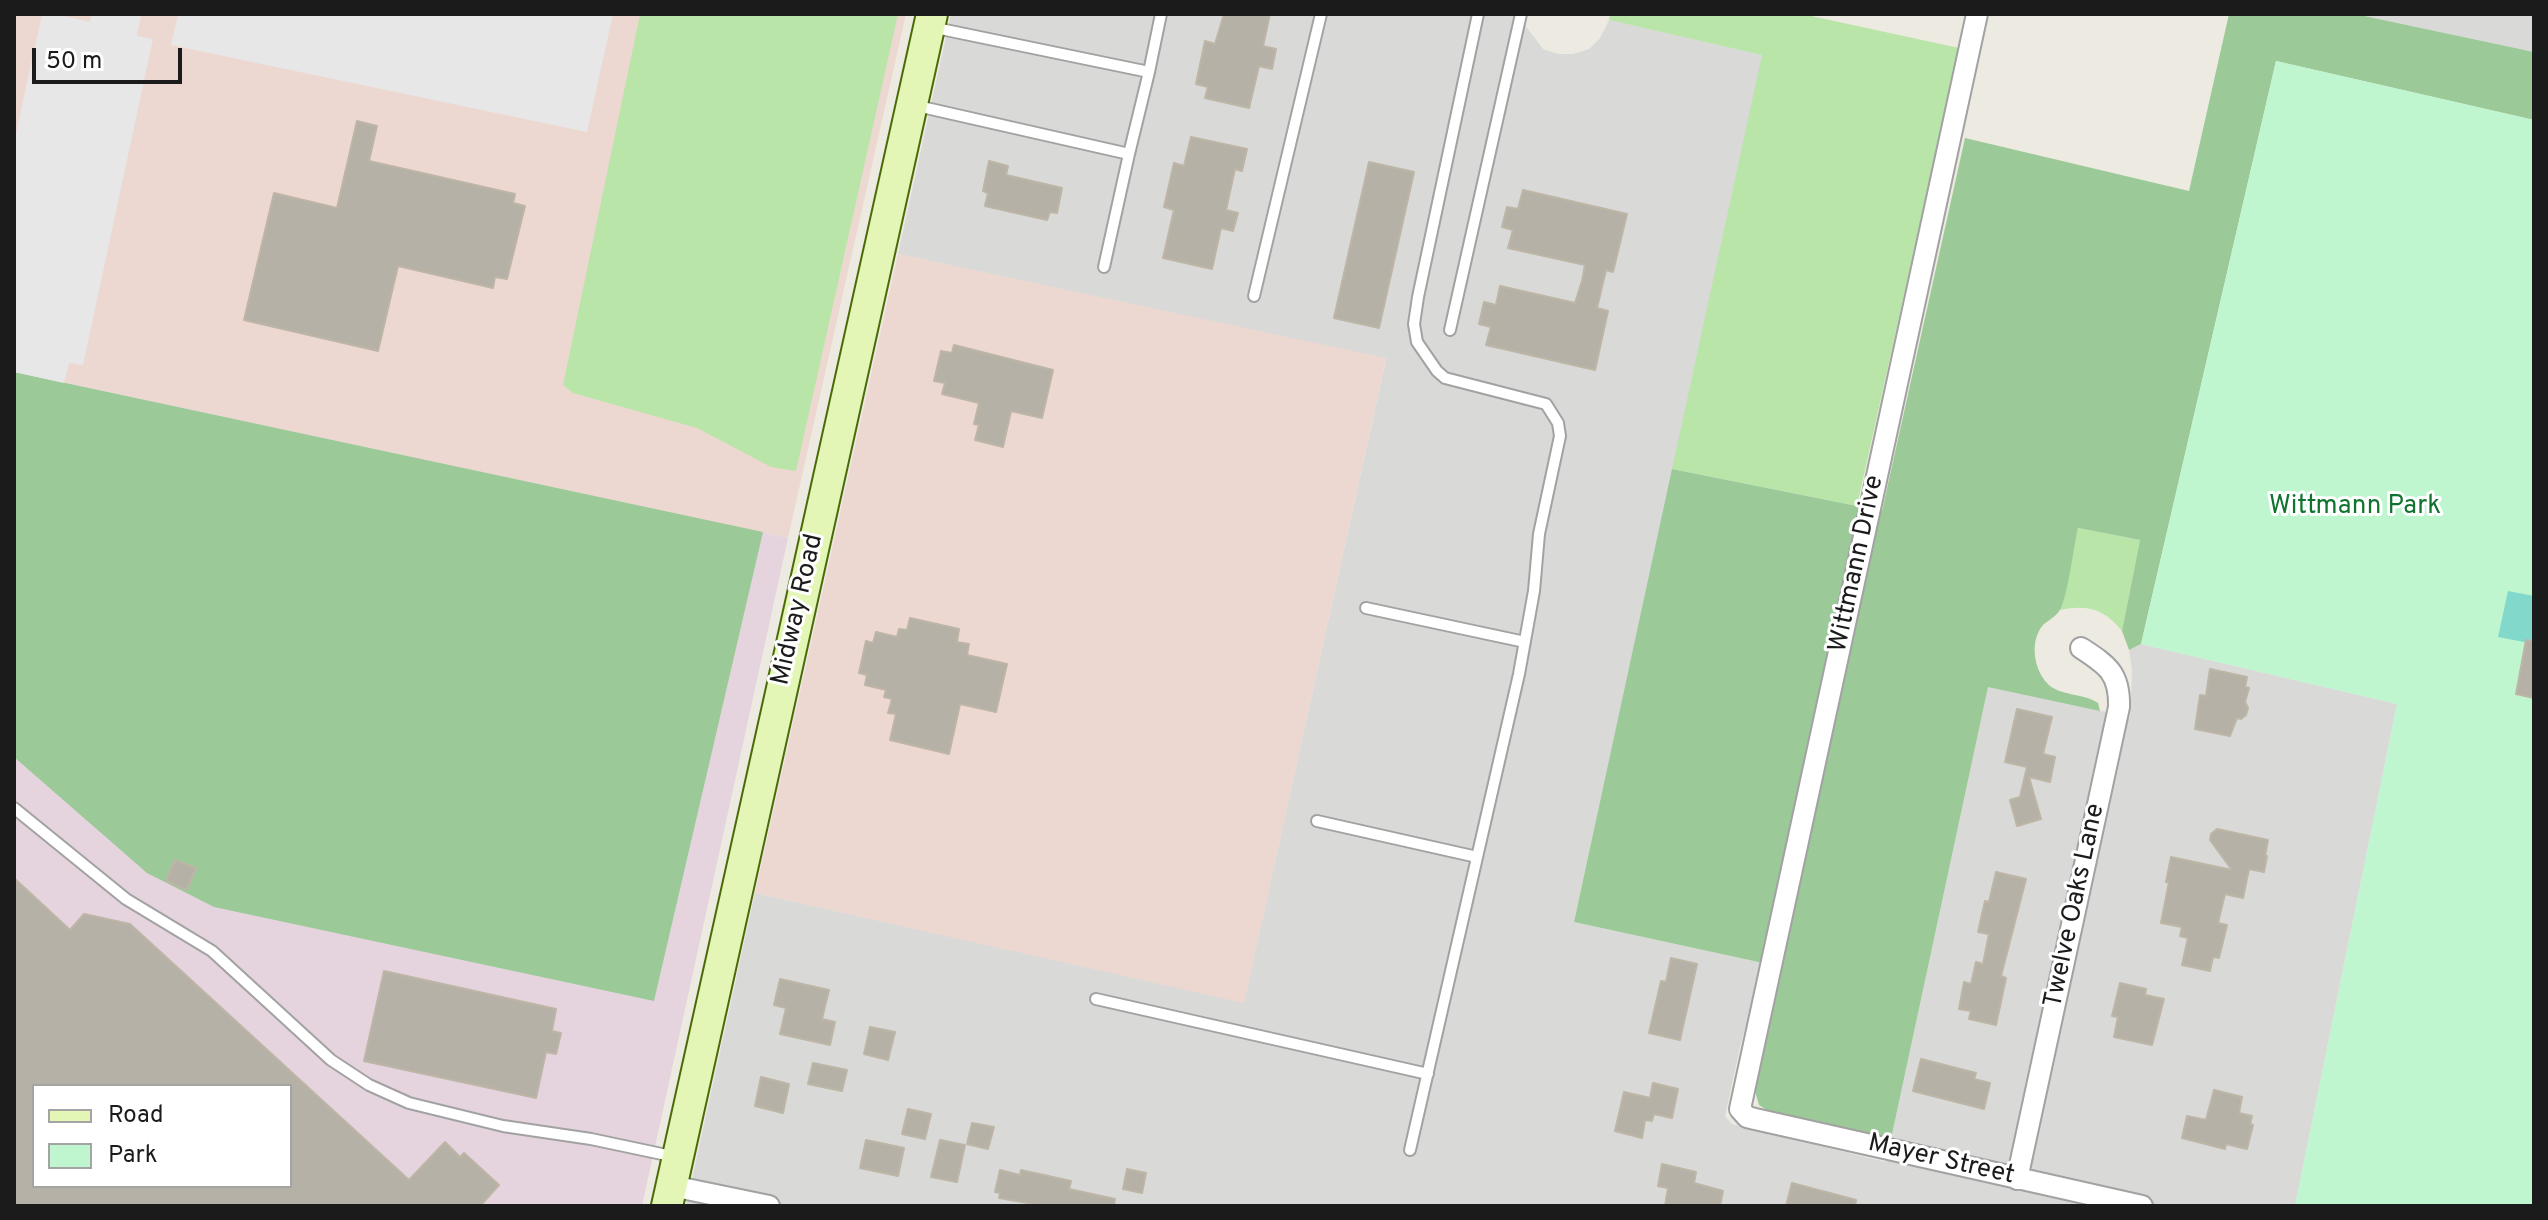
<!DOCTYPE html>
<html>
<head>
<meta charset="utf-8">
<style>
  body { margin:0 }
  #map { position:relative; width:2548px; height:1220px; overflow:hidden; background:#edebe1; font-family:Overpass,sans-serif }
  canvas { display:block }
  .frame { position:absolute; inset:0; border:16px solid #1b1b1b; pointer-events:none }
  .legend { position:absolute; left:32px; top:1084px; width:260px; height:104px; box-sizing:border-box; background:#fff; border:2px solid #a4a4a4; margin:0; padding:10px 14px; list-style:none; font-size:24px; color:#1b1b1b }
  .legend li { display:flex; align-items:center; gap:16px; height:40px }
  .legend b { width:40px; border:2px solid #a4a4a4 }
  .scale { position:absolute; left:32px; top:48px; width:150px; height:36px; box-sizing:border-box; border:4px solid #1b1b1b; border-top:0; padding-left:10px; font-size:24px; line-height:28px; white-space:nowrap; color:#1b1b1b; -webkit-text-stroke:6px #fff; paint-order:stroke }
</style>
</head>
<body>
<div id="map">
<canvas width="2548" height="1220"></canvas>
<div class="frame"></div>
<ul class="legend">
<li><b style="height:10px;background:#e4f6b6"></b>Road</li>
<li><b style="height:22px;background:#bff6d0"></b>Park</li>
</ul>
<div class="scale">50 m</div>
</div>
<script>
const g = document.querySelector('canvas').getContext('2d');
g.lineJoin = 'round';
function fillPath(path, color) { g.fillStyle = color; g.fill(path, 'evenodd'); }
function strokePath(path, color, width, dash) { g.strokeStyle = color; g.lineWidth = width; g.lineCap = dash ? 'butt' : 'round'; g.setLineDash(dash || []); g.stroke(path); }
function label(font, color, halo, rows, align = 'center') {
  g.font = font + ' Overpass,sans-serif'; g.lineWidth = 6; g.setLineDash([]); g.textBaseline = 'middle'; g.strokeStyle = halo; g.fillStyle = color; for (const [text, x, y, turn = 0] of rows) {
    g.save(); g.translate(x, y); g.rotate((+turn || 0) * Math.PI / 180); g.textAlign = isNaN(turn) ? turn : align; if (halo) g.strokeText(text, 0, 0); g.fillText(text, 0, 0); g.restore();
  }
}
fillPath(new Path2D(`
  M951,14h559l8,2 25,33 15,5h15l16,-5 11,-11 9,-18 154,35 -189,867 189,41 -23,84 -15,69 7,8 13,4 141,34 102,-476 142,31 2,-47 -3,-20 12,-6 256,60 -102,502h-1609l69,-313 489,109 142,-643 -488,-105z
  M2355,14h179v38z`), '#d9d9d8');
fillPath(new Path2D(`
  M14,14h892l-118,524 -774,-166z
  M898,254l488,104 -142,645 -489,-110z`), '#edd8d1');
fillPath(new Path2D(`
  M14,372l774,166 -146,668h-628zM34,1086h256v100h-256z`), '#e5d4de');
fillPath(new Path2D(`
  M640,14h258l-102,457 -25,-4 -74,-39 -124,-35 -10,-8z
  M1610,14h192l157,34 -102,458 -185,-37 90,-414 -153,-35z
  M2078,528l62,12 -18,91c-17,-22 -35,-27 -62,-21z`), '#b9e5a9');
fillPath(new Path2D(`
  M2229,14h126l179,38v68l-258,-59 -135,583 -12,6 -7,-19 18,-91 -62,-12c-5,22 -9,60 -17,80 -3,7 -12,12 -18,17 -13,15 -10,43 4,58 11,13 37,10 51,20l2,8 -112,-24 -97,452 -120,-26 -12,-8 -6,-21 10,-121 -189,-41 98,-453 210,42 83,-373 224,53z
  M14,372l749,160 -109,469 -440,-94 -67,-34 -133,-116z`), '#9bca98');
fillPath(new Path2D(`
  M2276,61l258,59v1086h-239l102,-502 -256,-60z`), '#bff6d0');
fillPath(new Path2D(`
  M2508,591l26,5v48l-36,-7z`), '#82d9cb');
fillPath(new Path2D(`
  M42,14h13l35,8 2,-8 49,2 -4,20 16,3 -70,326 -14,-2 -5,20 -50,-11v-229z
  M178,14h435l-26,118 -416,-87z`), '#e7e7e7');
const building = new Path2D(`
  M1224,14h46l-7,32 13,3 -4,20 -13,-3 -10,42 -44,-10 3,-11 -12,-3 9,-43 10,3z
  M357,121l20,5 -8,35 146,33 -2,9 12,3 -18,73 -12,-2 -2,11 -95,-22 -20,85 -134,-31 30,-127 63,15z
  M1191,137l56,12 -5,22 -7,-2 -9,41 12,3 -5,18 -12,-3 -9,41 -49,-11 11,-48 -10,-3 10,-44 10,3z
  M989,161l19,5 -2,9 56,13 -5,25 -7,-1 -3,8 -62,-14 3,-13 -5,-2z
  M1369,162l45,10 -35,156 -45,-10z
  M1523,190l104,24 -14,58 -7,-2 -9,38 11,3 -13,59 -109,-25 5,-18 -12,-3 5,-22 12,3 4,-19 75,17 7,-22 3,-16 -77,-17 5,-18 -11,-3 5,-20 11,2z
  M954,345l99,25 -11,48 -31,-7 -8,36 -28,-7 4,-15 -5,-1 5,-21 -37,-9 3,-11 -11,-2 7,-30 11,2z
  M910,618l49,11 -2,13 12,2 -2,11 40,9 -11,48 -36,-8 -11,50 -59,-14 6,-26 -8,-1 4,-14 -8,-2 2,-7 -21,-5 2,-10 -8,-2 7,-32 7,2 3,-11 21,5 2,-8 8,1z
  M2526,640l8,1v57l-18,-4z
  M2210,669l37,8 -2,10 4,1 -4,14 3,6 -2,7 -5,4 -4,-1 -7,18 -35,-7 5,-34 6,1z
  M2017,709l35,8 -9,37 12,3 -5,25 -21,-5 12,42 -24,7 -7,-26 10,-3 7,-30 -22,-5z
  M2217,829l51,11 -3,16h2l-3,16 -15,-3 -6,29 -18,-4 -7,29 9,2 -8,33 -6,-1 -3,14 -28,-6 6,-27 -8,-2 2,-9 -21,-4 8,-41h-3l5,-25 61,13 -22,-30 1,-6z
  M175,860l21,8 -9,22 -21,-9z
  M1996,872l30,7 -25,97 5,2 -10,47 -27,-6 2,-8 -12,-2 5,-27 7,2 5,-22 7,2 6,-30 -11,-2 7,-31 4,1z
  M14,878l56,52 14,-16 46,10 279,256 36,-38 15,15 4,-4 35,32 -19,21h-466zM34,1086h256v100h-256z
  M1671,958l26,6 -17,76 -31,-7 12,-52 5,1z
  M384,971l172,38 -4,22 9,2 -5,21 -10,-2 -10,46 -172,-37z
  M780,979l49,11 -7,29 13,3 -5,23 -50,-11 6,-26 -12,-3z
  M2120,983l26,6 -1,6 19,4 -12,46 -38,-8 4,-20 -6,-1z
  M870,1027l25,5 -7,28 -24,-6z
  M1921,1059l55,14 -2,6 16,4 -6,26 -71,-18z
  M813,1063l34,7 -5,21 -34,-7z
  M761,1077l28,7 -6,29 -28,-7z
  M1653,1083l25,6 -6,29 -18,-4 -2,7 -7,-1 -3,18 -27,-7 9,-39 26,6z
  M2214,1090l28,7 -3,16 13,3 -2,8 3,1 -6,24 -21,-5 -1,5 -43,-11 5,-22 19,4z
  M908,1109l23,5 -6,25 -23,-5z
  M972,1123l22,4 -6,22 -21,-5z
  M866,1140l38,8 -6,28 -38,-8z
  M940,1140l25,5 -8,37 -26,-5z
  M1662,1164l34,8 -2,11 29,8 -3,15h-55l3,-18 -10,-2z
  M1127,1169l19,4 -4,20 -19,-4z
  M1000,1170l20,5 1,-5 50,11 -2,8 46,10 -1,7h-69l-46,-8 1,-5 -5,-1z
  M1792,1183l64,17 -1,6h-69z`);
fillPath(building, '#b6b1a7');
strokePath(building, '#bdb5a5', 2);
const service = new Path2D(`
  M931,27l218,45 12,-58
  M913,105l216,49 20,-82
  M1104,267l25,-113
  M1254,296l67,-282
  M1450,330l71,-316
  M1366,608l159,34
  M14,808l112,91 86,52 119,109 38,25 40,18 94,23 88,13 85,18
  M1317,821l160,36
  M1096,999l332,75
  M1410,1150l109,-476 15,-83 5,-57 21,-98 -2,-13 -12,-19 -101,-26 -8,-7 -20,-29 -3,-18 4,-27 60,-283`);
const minor = new Path2D(`
  M1977,14l-237,1095 7,8 8,2 387,87
  M2017,1179l102,-472c1,-34 -12,-42 -38,-59
  M672,1186l97,20`);
const secondary = new Path2D(`
  M667,1206l265,-1192`);
strokePath(service, '#a2a2a2', 14);
strokePath(minor, '#a2a2a2', 24);
strokePath(secondary, '#4b6b0a', 34);
strokePath(service, '#fff', 10);
strokePath(minor, '#fff', 20);
strokePath(secondary, '#e4f6b6', 30);
label('26px', '#10732f', '#fff', [
  ["Wittmann Park",2355,508]
]);
label('26px', '#1b1b1b', '#fff', [
  ["Wittmann Drive",1858,564,-78],
  ["Midway Road",799,610,-77],
  ["Twelve Oaks Lane",2076,906,-78],
  ["Mayer Street",1941,1161,13]
]);
</script>
</body>
</html>
